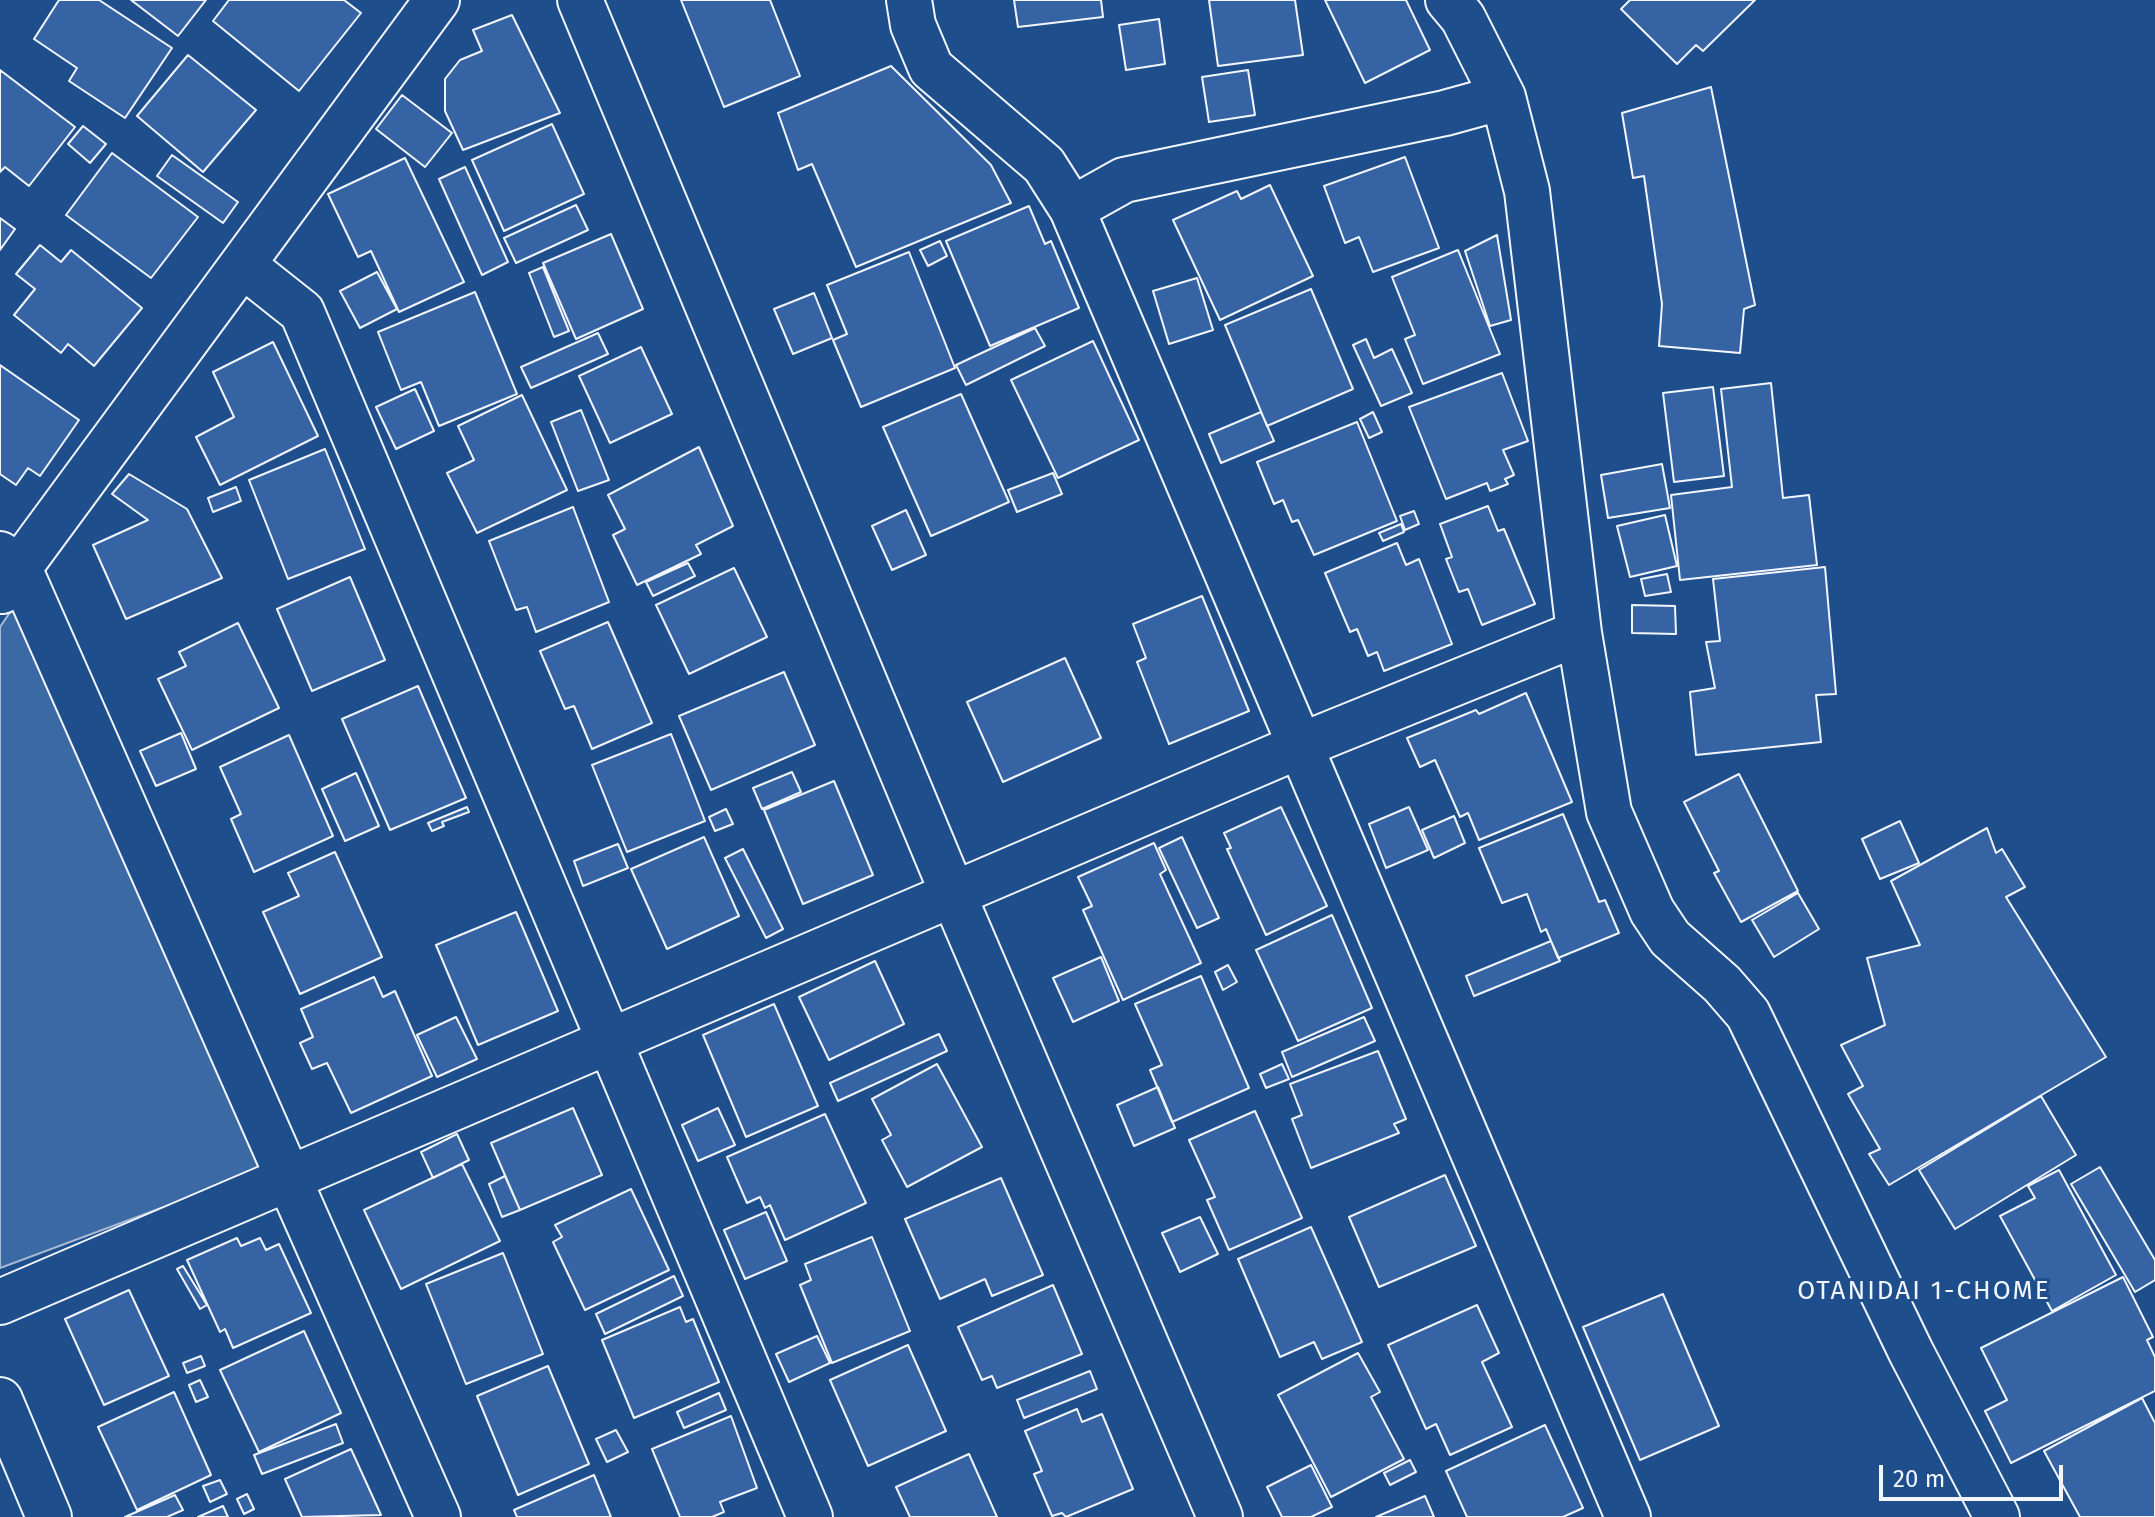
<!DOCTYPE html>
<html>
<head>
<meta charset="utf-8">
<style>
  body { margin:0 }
  #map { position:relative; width:2155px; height:1517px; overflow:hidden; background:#1f4e8c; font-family:"Fira Sans",sans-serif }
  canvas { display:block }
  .scale { position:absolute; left:1879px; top:1465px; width:184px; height:36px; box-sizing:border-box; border:4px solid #f2f6ff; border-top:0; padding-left:10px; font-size:24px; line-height:28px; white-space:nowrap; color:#f2f6ff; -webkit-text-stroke:6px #1f4e8c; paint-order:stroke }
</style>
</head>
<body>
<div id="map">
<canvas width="2155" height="1517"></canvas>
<div class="scale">20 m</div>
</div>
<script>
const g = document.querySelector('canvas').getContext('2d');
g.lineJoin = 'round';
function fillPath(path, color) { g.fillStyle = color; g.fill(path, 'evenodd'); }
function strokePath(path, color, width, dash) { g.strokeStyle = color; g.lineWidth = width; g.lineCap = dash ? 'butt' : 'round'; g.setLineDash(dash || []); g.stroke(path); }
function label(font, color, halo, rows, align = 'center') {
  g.font = font + ' "Fira Sans",sans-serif'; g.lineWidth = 6; g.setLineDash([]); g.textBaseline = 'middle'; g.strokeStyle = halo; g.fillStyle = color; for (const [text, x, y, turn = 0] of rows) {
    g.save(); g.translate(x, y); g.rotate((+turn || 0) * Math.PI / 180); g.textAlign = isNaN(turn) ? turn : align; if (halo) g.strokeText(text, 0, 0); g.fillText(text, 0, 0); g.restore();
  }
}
const water = new Path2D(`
  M15,605l248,565 -263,98v-641z`);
fillPath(water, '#3b69a3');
strokePath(water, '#a8bbd7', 2);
const building = new Path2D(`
  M59,0h40l73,48 -47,70 -56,-37 8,-13 -43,-29z
  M131,0h75l-28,36z
  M229,0h115l17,13 -62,78 -86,-70z
  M681,0h89l30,76 -76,31z
  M1014,0h87l2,17 -85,10z
  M1209,0h86l8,55 -85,11z
  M1325,0h81l24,50 -65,33z
  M1630,0h125l-52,51 -7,-6 -19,19 -56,-55z
  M512,15l48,98 -97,37 -18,-39v-32l15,-19 22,-9 -9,-21z
  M1159,19l6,45 -39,6 -7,-45z
  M188,55l68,55 -53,62 -66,-56z
  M891,66l100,99 20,38 -155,64 -44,-103 -14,6 -20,-57z
  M0,70l75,57 -46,59 -24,-19 -5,5z
  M1248,70l7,45 -46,7 -7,-45z
  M1711,87l44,218 -11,4 -4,44 -81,-7 3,-42 -18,-128 -11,2 -11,-65z
  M402,95l50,38 -27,34 -49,-38z
  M552,124l32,70 -80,37 -32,-71z
  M83,126l23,18 -16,19 -22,-19z
  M112,153l86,64 -47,61 -85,-63z
  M172,155l66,47 -15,21 -66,-47z
  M1405,157l34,91 -66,24 -14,-35 -14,6 -21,-57z
  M405,158l59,124 -65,30 -28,-61 -13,6 -30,-63z
  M465,167l43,95 -26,13 -43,-96z
  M1270,185l43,91 -93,44 -47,-100 64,-29 4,8z
  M576,205l12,25 -72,33 -12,-25z
  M1029,206l16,38 6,-3 28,67 -89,38 -44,-105z
  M0,218l15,11 -15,21z
  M611,234l32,75 -67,30 -33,-76z
  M1497,235l14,85 -21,6 -25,-75z
  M940,241l7,15 -19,10 -8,-16z
  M40,245l21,17 10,-12 71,58 -48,58 -26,-22 -7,9 -47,-38 21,-26 -19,-15z
  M1458,250l42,104 -77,30 -18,-45 10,-4 -23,-58z
  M909,252l46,116 -94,39 -28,-67 14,-6 -20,-49z
  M543,267l26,64 -15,6 -25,-64z
  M377,272l20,37 -37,19 -20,-37z
  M1197,278l16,52 -44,14 -16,-53z
  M1311,289l42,100 -86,37 -42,-101z
  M475,292l42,102 -78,32 -18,-44 -20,8 -23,-58z
  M814,293l18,45 -39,16 -19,-45z
  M1035,328l10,18 -79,39 -10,-20z
  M598,333l10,21 -77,34 -10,-21z
  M1366,339l8,19 18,-9 20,44 -31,13 -28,-61z
  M1093,341l46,99 -81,38 -47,-98z
  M273,342l45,94 -98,49 -24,-48 38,-20 -21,-45z
  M641,347l31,67 -62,29 -31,-67z
  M0,365l79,55 -39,56 -12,-8 -12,17 -16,-11z
  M1502,373l26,68 -25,9 11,25 -9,4 3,5 -18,7 -3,-8 -41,16 -37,-92z
  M1771,383l12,115 26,-3 8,70 -137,15 -9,-85 61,-8 -11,-98z
  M1713,387l11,89 -50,6 -11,-89z
  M415,389l19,42 -38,18 -20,-42z
  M961,394l48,108 -78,34 -48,-109z
  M522,395l45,95 -90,43 -30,-60 27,-13 -16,-34z
  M581,410l28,70 -31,11 -27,-69z
  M1261,412l13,29 -53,22 -12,-29z
  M1373,412l9,20 -13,6 -9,-19z
  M1357,422l40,99 -83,34 -16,-35 -6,2 -9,-22 -9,4 -17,-42z
  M699,447l34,79 -37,19 5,9 -64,31 -24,-50 12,-6 -17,-34z
  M325,449l40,100 -77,30 -39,-99z
  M1662,464l8,44 -62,10 -7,-43z
  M1053,473l9,21 -45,18 -9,-22z
  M129,474l58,35 35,69 -96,41 -33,-74 55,-25 -36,-26z
  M236,487l5,14 -28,11 -5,-14z
  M1488,506l10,25 6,-2 31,75 -53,21 -14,-36 -9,3 -13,-33 6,-2 -12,-33z
  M573,507l36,95 -73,30 -9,-25 -11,3 -27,-69z
  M906,510l20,45 -34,15 -20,-44z
  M1414,511l5,13 -14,6 -5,-14z
  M1665,515l12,51 -47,11 -13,-51z
  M1401,524l3,8 -21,9 -4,-8z
  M1397,543l9,22 13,-6 33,85 -68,27 -7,-19 -9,4 -11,-27 -7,3 -25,-59z
  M688,563l7,13 -42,20 -7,-14z
  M1825,567l11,127 -20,1 5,47 -125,13 -6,-63 25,-4 -9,-46 14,-1 -7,-62z
  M734,568l33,69 -78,37 -33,-69z
  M1667,574l4,18 -26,4 -4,-17z
  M350,577l35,83 -73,31 -35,-82z
  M1202,596l47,115 -80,33 -32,-82 9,-4 -13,-34z
  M1632,605l43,1 1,28 -44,-1z
  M608,622l44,101 -60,26 -18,-43 -9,3 -25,-58z
  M238,623l41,85 -87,42 -34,-71 28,-13 -7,-14z
  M1065,658l36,80 -98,44 -36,-80z
  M784,672l31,73 -104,45 -32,-74z
  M418,686l48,112 -76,32 -48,-111z
  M1526,693l46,109 -93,38 -11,-27 -8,4 -25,-57 -15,7 -13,-29 69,-28 3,4z
  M181,733l15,36 -40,17 -16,-35z
  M671,734l34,87 -78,31 -35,-87z
  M289,735l44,101 -79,36 -23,-53 10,-5 -21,-47z
  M792,772l9,20 -39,17 -9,-21z
  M356,773l23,53 -34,15 -23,-52z
  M1739,774l59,117 -57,31 -27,-49 5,-2 -35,-69z
  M834,781l39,94 -70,29 -39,-94z
  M467,807l2,5 -27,10 2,4 -12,5 -4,-8z
  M1281,807l46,99 -61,29 -39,-86 4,-1 -7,-15z
  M1409,807l19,43 -42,18 -17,-44z
  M726,809l7,15 -18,7 -6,-14z
  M1563,814l36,88 6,-2 14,33 -61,25 -12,-29 -5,3 -14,-38 -25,9 -23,-55z
  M1454,816l11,27 -31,15 -12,-28z
  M1900,821l19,42 -39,16 -18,-40z
  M1987,828l9,25 6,-4 23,38 -19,10 100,160 -217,128 -20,-31 11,-5 -32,-55 15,-8 -22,-41 44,-20 -18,-67 53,-13 -29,-64z
  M704,837l35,79 -72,33 -36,-80z
  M1182,837l37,81 -22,10 -38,-80z
  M1154,843l12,27 -6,4 41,89 -78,37 -40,-90 9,-4 -14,-29z
  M618,844l10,24 -45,18 -9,-25z
  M743,849l40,80 -17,9 -41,-80z
  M335,852l47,105 -82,37 -37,-82 36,-16 -11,-23z
  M1798,893l21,36 -45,28 -22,-37z
  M516,912l42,99 -80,34 -42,-100z
  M1332,915l40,93 -74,33 -42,-91z
  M1551,941l9,20 -86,35 -8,-20z
  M1101,957l18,44 -46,21 -20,-44z
  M875,961l29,63 -75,36 -30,-63z
  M1228,965l9,17 -14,8 -8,-18z
  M1201,976l48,112 -77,34 -22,-52 12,-5 -27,-61z
  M374,977l9,20 12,-6 37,85 -81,37 -24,-50 -15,6 -12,-26 13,-6 -12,-28z
  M774,1004l44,102 -72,31 -43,-102z
  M456,1017l21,42 -40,18 -20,-42z
  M1364,1017l11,24 -83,36 -10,-25z
  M939,1034l8,17 -109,50 -8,-18z
  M1378,1051l28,68 -12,5 5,9 -88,35 -19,-49 10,-4 -12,-31z
  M937,1064l45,83 -75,40 -25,-47 9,-5 -19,-36z
  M1282,1064l7,15 -23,9 -6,-14z
  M1158,1087l17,41 -41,18 -17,-41z
  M2041,1096l35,59 -121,74 -36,-59z
  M573,1108l29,67 -82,35 -29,-67z
  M718,1108l17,37 -37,16 -16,-36z
  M1255,1111l47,107 -73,32 -22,-50 8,-3 -26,-57z
  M825,1114l41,89 -81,37 -15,-35 -5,3 -5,-11 -13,6 -20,-46z
  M457,1134l12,26 -36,18 -12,-26z
  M462,1164l38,77 -99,48 -37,-79z
  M2100,1167l55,93v20l-20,12 -64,-108z
  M2059,1170l57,105 -64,36 -52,-95 35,-18 -7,-12z
  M1445,1175l31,71 -97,41 -30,-70z
  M505,1176l15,34 -18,7 -13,-33z
  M1001,1178l42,97 -51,21 -7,-17 -45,20 -35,-80z
  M631,1189l38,81 -84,40 -32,-68 9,-5 -7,-12z
  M766,1212l21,49 -42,18 -21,-49z
  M1200,1217l18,37 -38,18 -18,-39z
  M1311,1227l51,115 -40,17 -8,-17 -34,15 -42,-98z
  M872,1237l38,94 -78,32 -32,-78 11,-5 -6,-16z
  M237,1238l4,8 19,-8 6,12 13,-6 32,69 -78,35 -8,-19 -5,3 -33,-72z
  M503,1253l40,101 -77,30 -40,-100z
  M183,1266l24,39 -7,4 -23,-40z
  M674,1276l9,20 -78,38 -9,-20z
  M2123,1277l30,60 -6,3 8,17v34l-144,72 -26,-52 22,-11 -26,-52z
  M1053,1285l29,69 -85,34 -5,-12 -10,4 -24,-53z
  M129,1290l40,86 -65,29 -39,-86z
  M1663,1294l56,132 -79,34 -57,-133z
  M1477,1305l22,48 -17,9 30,65 -62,28 -14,-31 -10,5 -38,-84z
  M680,1307l6,15 7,-3 26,63 -85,36 -32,-78z
  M304,1331l37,82 -82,39 -39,-82z
  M817,1336l13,27 -41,19 -13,-28z
  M908,1345l38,86 -78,35 -38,-86z
  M1358,1353l22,39 -9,5 33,62 -73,38 -53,-102z
  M201,1356l4,10 -18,7 -4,-10z
  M548,1366l41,98 -71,31 -41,-99z
  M1090,1371l7,18 -73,29 -7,-18z
  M200,1380l8,17 -12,5 -7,-17z
  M174,1392l37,83 -74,35 -39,-83z
  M719,1393l7,17 -42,18 -7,-16z
  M2142,1398l13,25v94h-75l-36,-66z
  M1077,1409l5,13 20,-8 31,75 -67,28 -4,-4 -10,3 -18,-42 8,-3 -17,-40z
  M731,1416l26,72 -37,14 4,10 -12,5h-32l-28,-68z
  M336,1424l7,19 -81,31 -8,-19z
  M1545,1425l38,83 -20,9h-96l-21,-46z
  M616,1430l12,22 -21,10 -11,-23z
  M351,1449l30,66 -79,2 -17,-38z
  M969,1454l28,63h-87l-14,-30z
  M1410,1460l6,12 -26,13 -6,-12z
  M1311,1465l21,42 -21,10h-29l-15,-30z
  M594,1475l17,42h-94l-3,-7z
  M220,1480l7,14 -17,8 -7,-16z
  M247,1494l7,15 -10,5 -7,-15z
  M175,1495l8,15 -16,7h-42z
  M1425,1496l9,21h-58z
  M223,1506l5,11h-30z`);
fillPath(building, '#3563a3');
strokePath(building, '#f2f6ff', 2);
const minor = new Path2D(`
  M580,0l373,894 267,623
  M909,0l4,25 18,43 113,97 28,44 556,1308
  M1448,0l15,18 40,79 24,94 52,442 30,179 43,99 18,27 52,46 26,30 163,338 86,165
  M1072,209l52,-29 321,-67 58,-16
  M244,266l58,46 508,1205
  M0,554l19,14 419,949
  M2,591l435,-591
  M0,1302l1302,-557 277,-112
  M0,1400l49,117`);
strokePath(minor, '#f2f6ff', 48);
strokePath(minor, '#1f4e8c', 44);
g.letterSpacing = '2px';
label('26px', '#f2f6ff', '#1f4e8c', [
  ["OTANIDAI 1-CHOME",1924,1292]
]);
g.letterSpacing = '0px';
</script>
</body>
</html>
